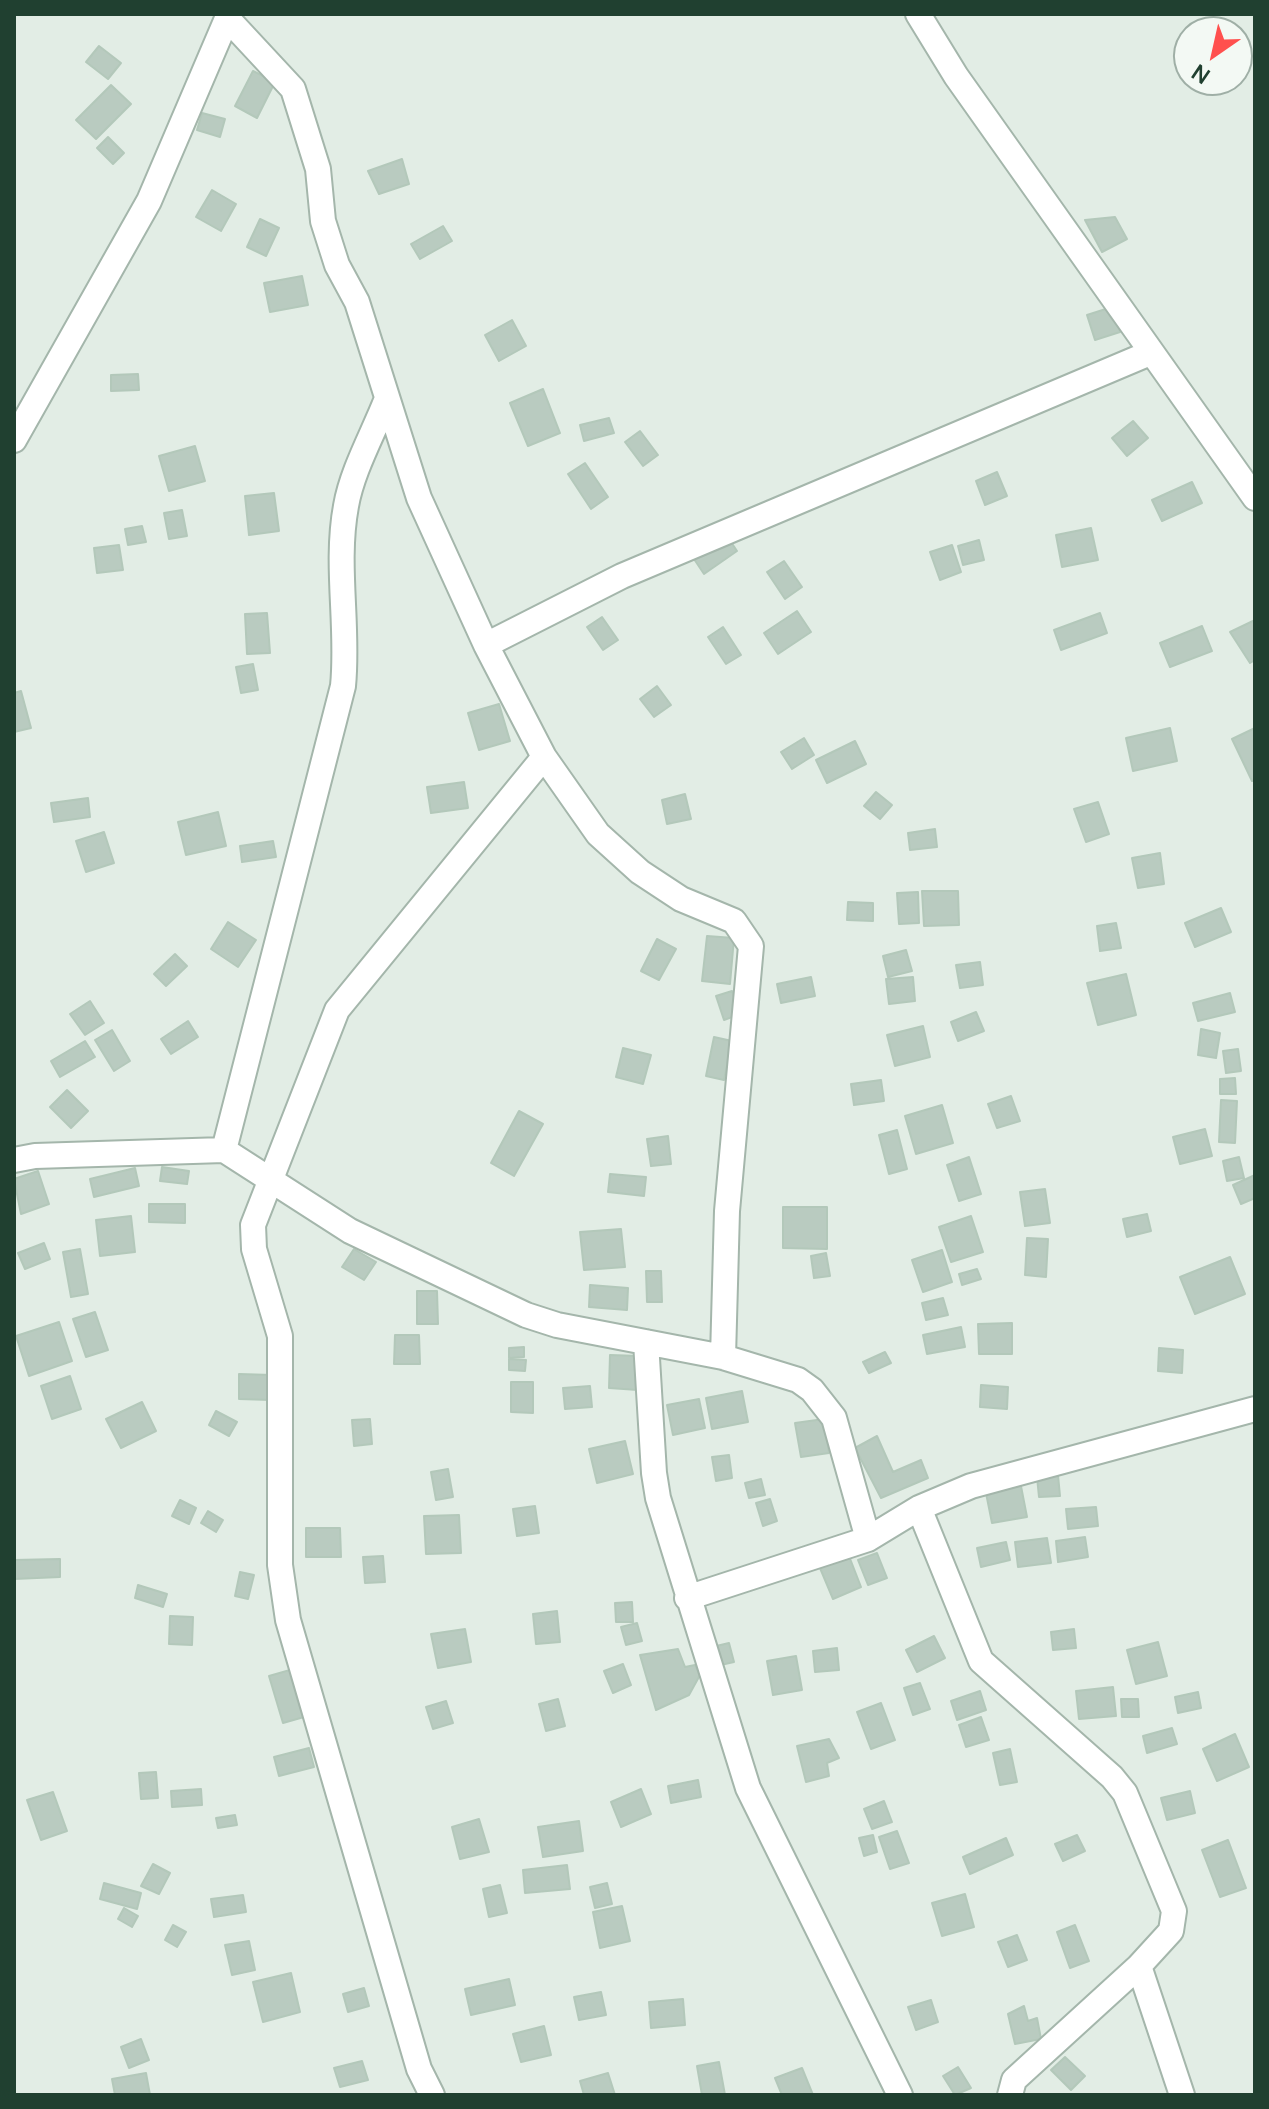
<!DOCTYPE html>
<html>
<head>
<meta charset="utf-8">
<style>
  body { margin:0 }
  #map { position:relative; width:1269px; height:2109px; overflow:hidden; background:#e2ede5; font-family:Manrope,sans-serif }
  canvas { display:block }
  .frame { position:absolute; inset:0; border:16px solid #204030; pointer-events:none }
  .north { position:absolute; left:1173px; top:16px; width:80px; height:80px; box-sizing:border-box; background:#f3f9f4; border:2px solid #9fafa6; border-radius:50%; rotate:214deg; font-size:22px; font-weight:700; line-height:32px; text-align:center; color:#204030 }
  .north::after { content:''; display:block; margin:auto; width:28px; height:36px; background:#ff504e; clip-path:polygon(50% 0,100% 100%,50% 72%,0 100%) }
</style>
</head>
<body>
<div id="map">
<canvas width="1269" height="2109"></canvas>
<div class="frame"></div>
<div class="north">N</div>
</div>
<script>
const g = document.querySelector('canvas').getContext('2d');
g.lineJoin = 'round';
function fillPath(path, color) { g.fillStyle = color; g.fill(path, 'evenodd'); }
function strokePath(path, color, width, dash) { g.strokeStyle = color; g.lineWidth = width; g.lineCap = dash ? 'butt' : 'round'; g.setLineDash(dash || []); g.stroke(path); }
const building = new Path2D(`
  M99,46l22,17 -13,16 -22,-17z
  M253,71l22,11 -18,36 -22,-12z
  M111,85l20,19 -35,35 -20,-19z
  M202,113l23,6 -5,18 -23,-7z
  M108,137l16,16 -11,11 -16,-16z
  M402,159l7,25 -30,10 -11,-23z
  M212,190l24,14 -15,27 -25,-14z
  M1115,217l12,22 -25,13 -17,-32z
  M260,219l19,9 -13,28 -19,-9z
  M443,226l9,15 -32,18 -9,-15z
  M302,276l6,29 -38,7 -6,-29z
  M1112,307l8,25 -25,8 -8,-25z
  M512,320l14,26 -27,15 -14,-26z
  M138,374l1,16 -28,1v-16z
  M543,389l17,44 -32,13 -18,-43z
  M609,418l5,15 -30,8 -4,-16z
  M1133,421l15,17 -21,18 -15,-18z
  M640,431l18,24 -15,11 -18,-24z
  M195,446l10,35 -36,10 -10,-35z
  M585,463l23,34 -17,12 -23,-35z
  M997,472l10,24 -22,9 -9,-24z
  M1192,482l10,21 -40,18 -10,-21z
  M274,493l5,38 -30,4 -4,-39z
  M182,510l5,26 -18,3 -5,-26z
  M142,526l4,16 -18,3 -3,-16z
  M1091,528l7,32 -36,7 -6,-32z
  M725,533l12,18 -33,23 -12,-18z
  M979,540l5,20 -21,5 -5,-19z
  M119,545l4,25 -26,3 -3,-25z
  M952,545l9,27 -21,8 -10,-28z
  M784,561l18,26 -17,12 -18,-27z
  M797,611l14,21 -33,22 -14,-21z
  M267,613l3,40 -23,1 -2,-40z
  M1100,613l7,20 -46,17 -7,-20z
  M602,617l16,23 -15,10 -16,-23z
  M1255,620v40l-5,3 -20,-31z
  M1202,626l10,25 -42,16 -10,-24z
  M723,627l18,28 -15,9 -18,-27z
  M253,664l5,26 -17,3 -5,-26z
  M657,686l14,19 -17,12 -14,-18z
  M21,691l10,37 -17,4v-39z
  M499,704l11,37 -31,9 -11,-37z
  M1170,728l7,33 -44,10 -7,-33z
  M1255,728v52l-3,1 -20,-42z
  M804,738l10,17 -22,14 -11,-17z
  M855,741l11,23 -39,19 -11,-23z
  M464,782l4,26 -37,5 -4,-26z
  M876,792l16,13 -12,14 -16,-13z
  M685,794l6,25 -24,5 -5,-24z
  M88,798l2,19 -36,5 -3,-19z
  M1098,802l11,32 -23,8 -12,-33z
  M218,812l8,34 -40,9 -8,-33z
  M935,829l2,18 -27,3 -2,-17z
  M104,832l10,31 -28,9 -10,-31z
  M273,841l3,16 -34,5 -2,-16z
  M1160,853l4,31 -26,4 -6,-30z
  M922,891h36l1,34 -35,1z
  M918,892l1,31 -20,1 -2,-31z
  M848,902l25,1v18l-26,-1z
  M1221,908l10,24 -36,15 -10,-24z
  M228,922l28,18 -18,27 -27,-18z
  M1116,923l5,25 -21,3 -3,-25z
  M707,936l27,2 -4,46 -28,-3z
  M657,939l19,10 -17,31 -18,-9z
  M906,950l6,21 -24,6 -5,-21z
  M175,954l12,12 -21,20 -12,-12z
  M980,962l3,23 -23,3 -4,-23z
  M1126,974l10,41 -38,10 -11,-42z
  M811,977l4,19 -34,7 -4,-19z
  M913,977l2,24 -26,3 -3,-25z
  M732,991l8,23 -16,6 -8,-24z
  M1230,993l5,19 -37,9 -5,-18z
  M90,1001l14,22 -19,12 -15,-21z
  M976,1012l8,19 -26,10 -7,-19z
  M188,1021l10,16 -27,17 -10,-15z
  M923,1026l7,31 -35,9 -8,-31z
  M1201,1029l19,4 -4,25 -18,-3z
  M112,1030l18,31 -16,10 -19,-31z
  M714,1037l18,4 -8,39 -18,-4z
  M85,1041l10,16 -35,20 -9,-16z
  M623,1048l28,7 -8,29 -27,-7z
  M1238,1049l3,22 -15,2 -3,-22z
  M1235,1078l1,16h-16v-15z
  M881,1080l3,21 -30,4 -3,-21z
  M67,1090l21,21 -17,17 -21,-21z
  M1011,1096l9,25 -23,7 -9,-24z
  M1221,1100l16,1 -2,42 -16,-1z
  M942,1105l11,38 -37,11 -11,-38z
  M519,1111l24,13 -29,52 -23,-13z
  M1205,1129l7,27 -32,8 -7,-27z
  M897,1130l10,39 -18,5 -10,-39z
  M668,1136l3,28 -20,2 -4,-27z
  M969,1157l12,37 -22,7 -12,-36z
  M1239,1157l5,21 -17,3 -4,-20z
  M162,1167l27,4 -2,13 -27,-3z
  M135,1168l4,18 -45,11 -4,-18z
  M38,1171l11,33 -28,10 -7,-35z
  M610,1174l36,3 -2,19 -36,-4z
  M1255,1175v23l-14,6 -8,-19z
  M1045,1189l5,34 -25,3 -5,-34z
  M149,1204h36v19l-36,-1z
  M783,1207h44v42l-44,-1z
  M1147,1214l4,17 -24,6 -4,-18z
  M131,1216l4,36 -35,4 -4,-36z
  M971,1216l12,36 -32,10 -12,-35z
  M621,1229l4,38 -41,3 -4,-38z
  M1027,1238l21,1 -2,38 -21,-2z
  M44,1243l6,16 -25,10 -7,-16z
  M80,1249l8,45 -17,3 -8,-45z
  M354,1249l22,13 -12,18 -22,-13z
  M942,1250l10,32 -29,10 -11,-32z
  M826,1253l4,23 -16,2 -3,-22z
  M1230,1257l15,37 -50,20 -15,-37z
  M977,1269l4,10 -19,6 -3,-11z
  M646,1271h15l1,31h-15z
  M590,1285l38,3 -1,22 -38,-3z
  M417,1291h20l1,33h-21z
  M943,1298l5,17 -22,5 -4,-17z
  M95,1312l13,38 -22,7 -13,-38z
  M59,1322l13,39 -43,15 -13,-40z
  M1012,1323v31h-33l-1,-30z
  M961,1327l4,20 -38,7 -4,-19z
  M395,1335h24l1,29h-26z
  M524,1347v10l-15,1v-10z
  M1159,1348l24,2 -1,23 -24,-2z
  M885,1352l6,11 -22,10 -6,-11z
  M610,1355l29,1 -1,34 -29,-2z
  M509,1359l17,1 -1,11 -16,-1z
  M239,1374l33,1 -1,25 -32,-1z
  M70,1376l11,33 -29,10 -11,-33z
  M511,1382h22v31l-22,-1z
  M981,1385l27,2 -1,22 -27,-2z
  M590,1386l2,21 -27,2 -2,-21z
  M742,1391l6,31 -36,7 -6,-31z
  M699,1399l6,29 -32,7 -6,-30z
  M142,1402l14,29 -35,17 -15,-29z
  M216,1411l21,11 -8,14 -20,-11z
  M370,1419l2,25 -18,2 -2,-26z
  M824,1419l5,34 -28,4 -6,-34z
  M877,1436l16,36 28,-12 7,18 -47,20 -26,-50z
  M625,1441l8,33 -36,9 -8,-34z
  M729,1455l3,23 -16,3 -4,-24z
  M448,1469l5,28 -17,3 -5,-28z
  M1058,1475l2,21 -21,1 -2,-20z
  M761,1479l4,16 -16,3 -4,-15z
  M1020,1481l7,36 -35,6 -7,-35z
  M770,1499l7,22 -14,5 -7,-23z
  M180,1500l16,8 -7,16 -17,-8z
  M535,1506l4,27 -22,3 -4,-27z
  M1096,1507l2,19 -30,3 -2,-20z
  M208,1511l15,9 -7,12 -15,-9z
  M459,1515l2,38 -35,1 -2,-38z
  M306,1528h34l1,29h-35z
  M1085,1537l3,20 -30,5 -2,-21z
  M1047,1538l4,25 -33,4 -3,-25z
  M1006,1542l4,18 -29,7 -4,-19z
  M877,1553l10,25 -19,7 -10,-25z
  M383,1556l2,26 -20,1 -2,-26z
  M849,1556l12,31 -28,12 -13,-31z
  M60,1559v18l-46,2v-19z
  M240,1572l14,3 -6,24 -13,-3z
  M138,1585l29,9 -4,13 -28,-9z
  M632,1602l1,20h-17l-1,-19z
  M557,1611l3,31 -24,2 -3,-30z
  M170,1616l23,1 -1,28 -23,-1z
  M637,1623l5,18 -16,4 -5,-18z
  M465,1629l6,33 -33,6 -7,-34z
  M1074,1629l2,19 -23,2 -2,-18z
  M934,1636l11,22 -28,14 -11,-22z
  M1158,1642l9,34 -31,8 -9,-34z
  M729,1643l5,19 -18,4 -4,-19z
  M837,1648l2,22 -24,2 -2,-21z
  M678,1649l7,18 10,-2 5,10 -11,20 -33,15 -16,-55z
  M796,1656l6,34 -29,5 -6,-34z
  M623,1664l8,21 -18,8 -9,-22z
  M290,1670l14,47 -21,6 -14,-47z
  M920,1683l10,26 -17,6 -9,-27z
  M1113,1687l3,29 -37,3 -3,-28z
  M980,1691l6,19 -29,10 -6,-19z
  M1198,1692l3,16 -23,5 -3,-16z
  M558,1699l7,27 -19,5 -7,-27z
  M1121,1699h17l1,18h-17z
  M446,1701l7,22 -20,6 -7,-22z
  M881,1703l14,37 -24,9 -14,-37z
  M981,1717l8,23 -23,7 -7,-22z
  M1172,1728l5,16 -30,9 -4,-17z
  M1235,1734l14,33 -32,14 -14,-32z
  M829,1739l10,19 -12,5 2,13 -23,6 -9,-36z
  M309,1748l5,19 -35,9 -5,-19z
  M1010,1749l7,33 -17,3 -7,-32z
  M156,1772l2,26 -17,1 -2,-26z
  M698,1780l3,17 -30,6 -3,-17z
  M201,1789l1,16 -30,2 -1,-16z
  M641,1789l10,25 -30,13 -10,-25z
  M1190,1791l5,22 -28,7 -6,-22z
  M53,1792l14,39 -26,9 -14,-40z
  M884,1801l8,21 -20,7 -8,-20z
  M235,1815l2,10 -19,3 -2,-10z
  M479,1819l10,33 -29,7 -8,-32z
  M579,1821l4,30 -40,6 -5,-30z
  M897,1831l12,32 -19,6 -11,-32z
  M873,1835l4,17 -13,4 -5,-18z
  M1077,1835l8,16 -22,10 -8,-17z
  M1006,1838l7,17 -43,19 -7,-17z
  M1228,1840l18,48 -26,9 -18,-47z
  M153,1864l17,9 -11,21 -18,-8z
  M567,1865l3,24 -45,4 -2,-23z
  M104,1883l37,10 -4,16 -37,-10z
  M607,1883l5,21 -17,4 -5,-21z
  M500,1885l7,28 -18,4 -6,-28z
  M965,1894l9,33 -32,9 -10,-33z
  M243,1895l3,17 -32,5 -3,-18z
  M622,1906l8,35 -30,7 -7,-36z
  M124,1908l14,8 -6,11 -14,-8z
  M173,1925l13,7 -9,15 -12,-7z
  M1075,1925l14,36 -19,7 -13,-36z
  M1017,1935l10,25 -19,7 -10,-25z
  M249,1941l6,29 -23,5 -7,-30z
  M291,1973l9,39 -37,10 -10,-40z
  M509,1979l6,26 -44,10 -6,-26z
  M364,1988l5,18 -21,6 -5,-18z
  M601,1992l5,23 -27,5 -5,-23z
  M683,1999l2,26 -34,3 -2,-26z
  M931,2000l7,22 -22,8 -8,-23z
  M1024,2006l4,15 9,-3 4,21 -26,5 -7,-30z
  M544,2026l7,29 -30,7 -8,-28z
  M141,2039l8,21 -20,8 -8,-21z
  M1065,2057l20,19 -14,14 -20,-20z
  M362,2061l6,19 -28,7 -6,-19z
  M719,2062l6,33h-23l-5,-29z
  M958,2067l13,21 -16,7 -12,-19z
  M802,2068l11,27h-31l-7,-17z
  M146,2073l4,22h-35l-3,-16z
  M608,2073l7,22h-31l-4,-14z`);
fillPath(building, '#b9cbc0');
strokePath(building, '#b3c8ba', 2);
const minor = new Path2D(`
  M918,14l38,62 299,422
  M227,18l66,71 25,80 5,52 14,44 20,37 62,196 67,147 58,112 54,77 42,38 41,27 53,22 17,25 -24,265 -4,146
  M14,440l135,-239 80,-187
  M486,645l136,-69 528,-223
  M224,1150l119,-464c6,-59 -8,-121 3,-180 6,-35 27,-72 40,-105
  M14,1160l21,-4 189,-6 126,81 176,84 31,10 166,32 75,23 14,10 22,28 34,121 51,-31 52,-22 284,-77
  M646,1342l8,131 4,25 90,290 152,307
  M919,1508l62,153 131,116 13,16 49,118 -3,20 -32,35 43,129
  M687,1598l181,-59
  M432,2095l-13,-26 -131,-449 -8,-55v-229l-26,-87 -1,-24 84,-215 207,-253
  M1010,2095l4,-15 125,-114`);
strokePath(minor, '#a4b6ab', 28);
strokePath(minor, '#fff', 24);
</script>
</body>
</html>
